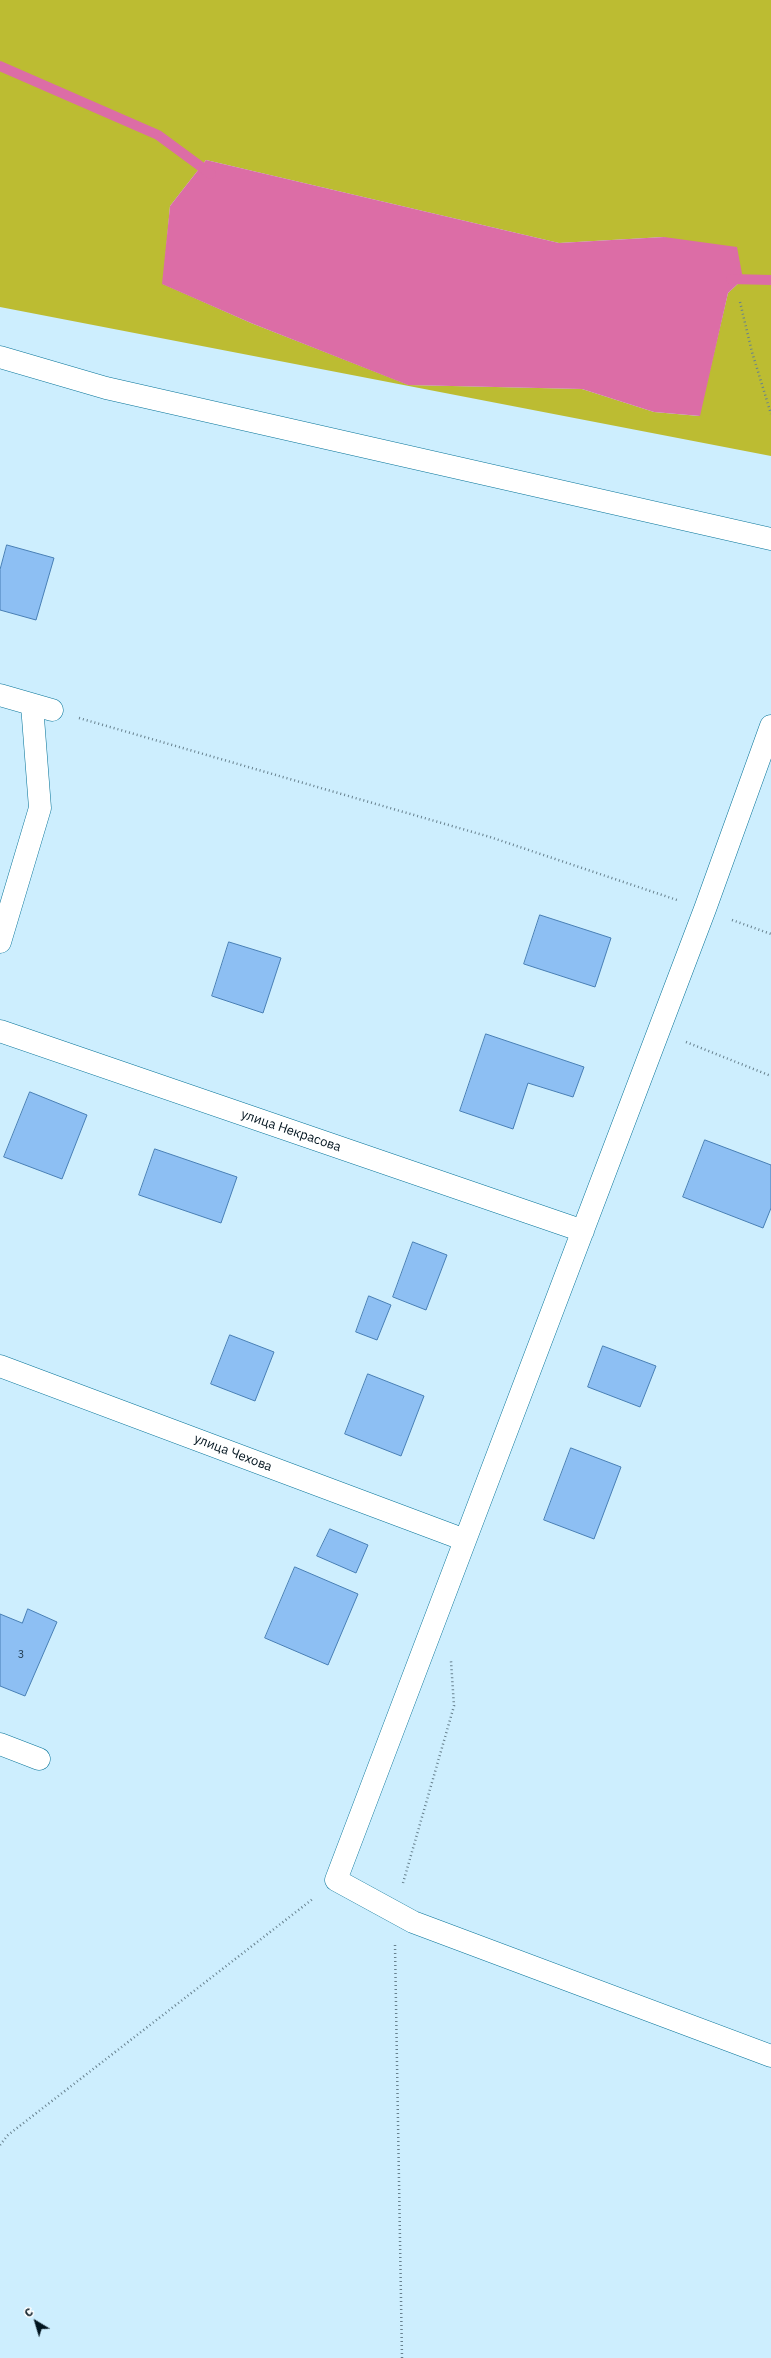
<!DOCTYPE html>
<html>
<head>
<meta charset="utf-8">
<style>
  body { margin:0 }
  #map { position:relative; width:771px; height:2358px; overflow:hidden; background:#cdeefe; font-family:"IBM Plex Sans",sans-serif }
  canvas { display:block }
  .north { position:absolute; left:16px; top:2302px; width:40px; height:40px; -webkit-text-stroke:3px #fff; paint-order:stroke; rotate:322deg; font-size:11px; font-weight:700; line-height:16px; text-align:center; color:#00131e }
  .north::after { content:''; display:block; margin:auto; width:14px; height:18px; background:#00131e; clip-path:polygon(50% 0,100% 100%,50% 72%,0 100%) }
</style>
</head>
<body>
<div id="map">
<canvas width="771" height="2358"></canvas>
<div class="north">С</div>
</div>
<script>
const g = document.querySelector('canvas').getContext('2d');
g.lineJoin = 'round';
function fillPath(path, color) { g.fillStyle = color; g.fill(path, 'evenodd'); }
function strokePath(path, color, width, dash) { g.strokeStyle = color; g.lineWidth = width; g.lineCap = dash ? 'butt' : 'round'; g.setLineDash(dash || []); g.stroke(path); }
function label(font, color, halo, rows, align = 'center') {
  g.font = font + ' "IBM Plex Sans",sans-serif'; g.lineWidth = 4; g.setLineDash([]); g.textBaseline = 'middle'; g.strokeStyle = halo; g.fillStyle = color; for (const [text, x, y, turn = 0] of rows) {
    g.save(); g.translate(x, y); g.rotate((+turn || 0) * Math.PI / 180); g.textAlign = isNaN(turn) ? turn : align; if (halo) g.strokeText(text, 0, 0); g.fillText(text, 0, 0); g.restore();
  }
}
fillPath(new Path2D(`
  M0,0h771v456l-771,-149zM206,160l353,83 105,-6 79,42 -15,14 -29,123 -45,-4 -72,-23 -173,-4 -158,-62 -88,-39 7,-78z`), '#bcbc32');
fillPath(new Path2D(`
  M206,160l353,83 105,-6 73,10 6,32 -15,14 -28,123 -46,-4 -72,-23 -174,-4 -157,-62 -89,-39 8,-78z`), '#dc6da6');
strokePath(new Path2D(`
  M0,66l158,69 53,39
  M731,279l40,1`), '#dc6da6', 10);
const building = new Path2D(`
  M7,545l47,13 -18,62 -36,-10v-40z
  M540,915l71,23 -16,49 -71,-23z
  M229,942l52,16 -18,55 -51,-17z
  M486,1034l98,33 -11,30 -45,-14 -15,46 -53,-18z
  M30,1092l57,23 -25,64 -58,-22z
  M705,1140l66,25v43l-8,20 -80,-31z
  M155,1149l82,28 -16,46 -82,-28z
  M413,1242l34,13 -21,55 -33,-13z
  M369,1296l22,9 -14,35 -21,-8z
  M230,1335l44,17 -19,49 -44,-17z
  M603,1346l53,20 -16,41 -52,-20z
  M368,1374l56,22 -23,60 -56,-22z
  M571,1448l50,19 -27,72 -50,-19z
  M330,1529l38,16 -12,28 -39,-17z
  M295,1567l63,27 -30,71 -63,-27z
  M28,1609l29,13 -32,74 -25,-10v-72l22,9z`);
fillPath(building, '#8dbff3');
strokePath(building, '#487fb5', 1);
const minor = new Path2D(`
  M0,357l106,31 665,151
  M0,695l52,15
  M771,726l-66,183 -369,971 77,42 358,134
  M0,942l40,-134 -8,-103
  M0,1031l583,200
  M0,1366l465,174
  M0,1744l39,15`);
strokePath(minor, '#067398', 23);
strokePath(new Path2D(`
  M740,302l12,50 19,62
  M79,718l411,119 187,63
  M732,920l39,14
  M686,1042l85,34
  M403,1883l51,-177 -3,-45
  M395,1945l7,413
  M0,2145l8,-10 306,-237`), '#67818e', 2.5, [1, 3]);
strokePath(minor, '#fff', 22);
label('11px', '#233e53', null, [
  ["3",21,1655]
]);
label('13px', '#00131e', '#fff', [
  ["улица Некрасова",291,1131,19],
  ["улица Чехова",233,1453,21]
]);
</script>
</body>
</html>
